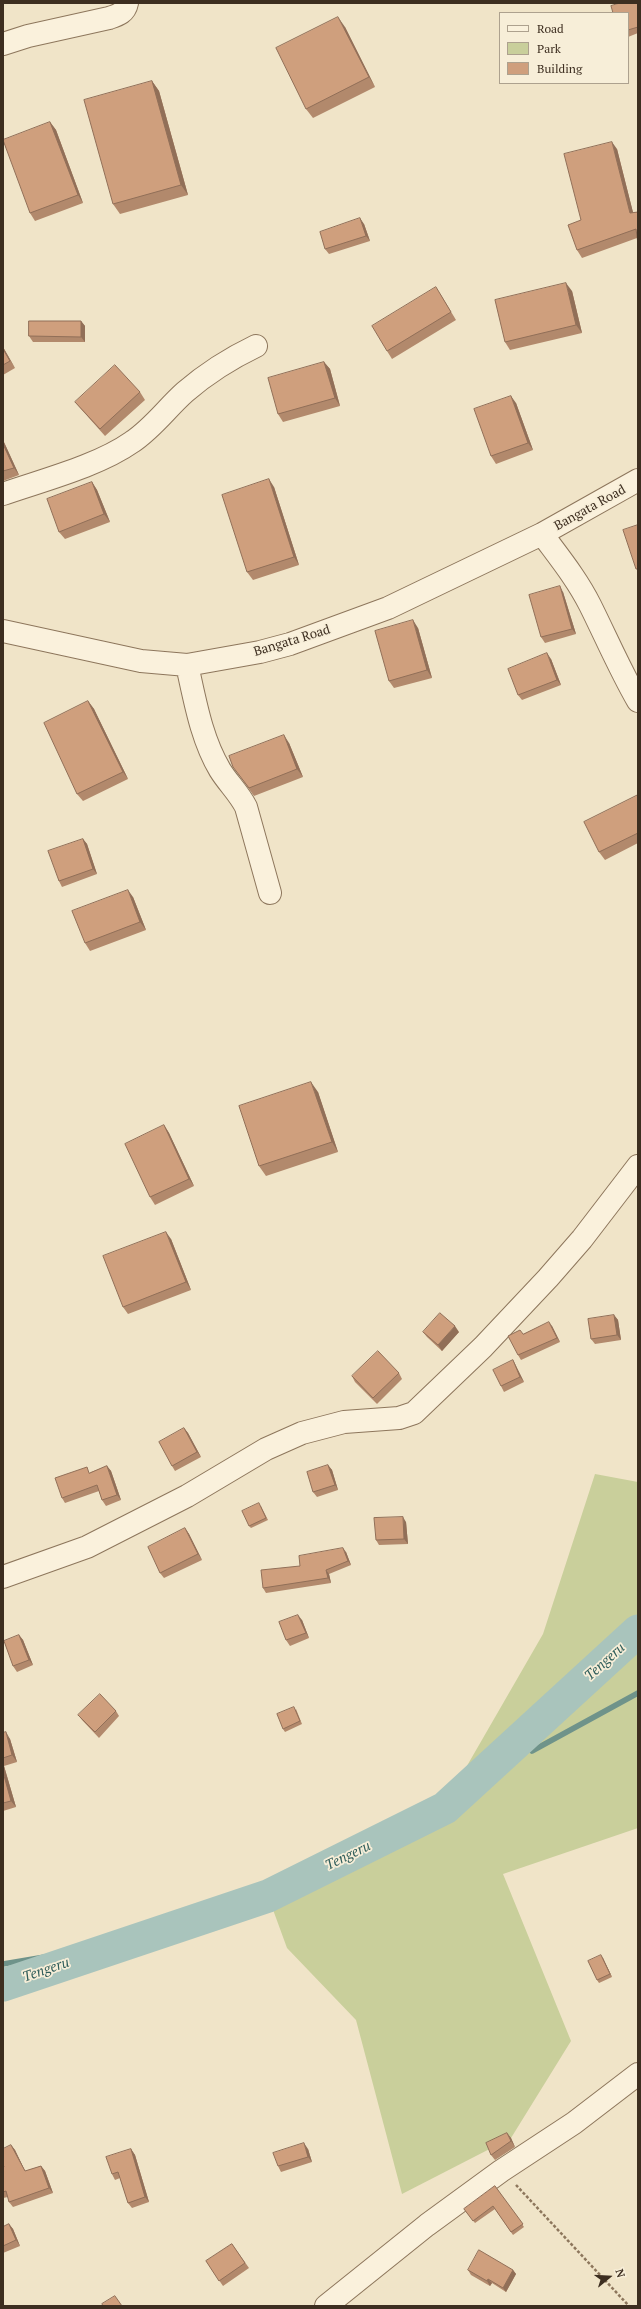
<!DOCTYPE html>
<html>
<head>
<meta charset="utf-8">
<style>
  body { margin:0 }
  #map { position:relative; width:641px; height:2309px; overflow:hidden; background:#f0e4c8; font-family:"PT Serif",serif }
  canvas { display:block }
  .frame { position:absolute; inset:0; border:4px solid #3d2e20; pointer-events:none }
  .legend { position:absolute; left:499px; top:12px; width:130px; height:72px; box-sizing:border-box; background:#f7eed8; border:1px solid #ada18e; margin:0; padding:5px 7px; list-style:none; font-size:12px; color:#3d2e20 }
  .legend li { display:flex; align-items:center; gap:8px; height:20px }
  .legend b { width:20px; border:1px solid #ada18e }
  .north { position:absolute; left:589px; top:2257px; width:40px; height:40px; -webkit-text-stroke:3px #f7eed8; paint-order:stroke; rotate:72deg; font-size:11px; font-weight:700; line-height:16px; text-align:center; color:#3d2e20 }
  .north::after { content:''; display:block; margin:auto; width:14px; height:18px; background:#3d2e20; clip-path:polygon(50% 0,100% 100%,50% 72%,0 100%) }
</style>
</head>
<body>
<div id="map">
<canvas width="641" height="2309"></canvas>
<div class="frame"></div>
<ul class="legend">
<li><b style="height:5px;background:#faf1dc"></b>Road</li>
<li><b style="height:11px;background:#c9cf9b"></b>Park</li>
<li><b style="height:11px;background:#cf9f7d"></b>Building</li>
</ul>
<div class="north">N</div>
</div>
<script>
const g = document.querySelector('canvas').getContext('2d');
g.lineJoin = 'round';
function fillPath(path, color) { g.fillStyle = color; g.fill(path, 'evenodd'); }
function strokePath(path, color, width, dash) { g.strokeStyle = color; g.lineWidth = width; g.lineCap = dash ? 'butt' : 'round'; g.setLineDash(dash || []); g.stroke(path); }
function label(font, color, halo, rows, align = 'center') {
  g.font = font + ' "PT Serif",serif'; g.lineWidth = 3.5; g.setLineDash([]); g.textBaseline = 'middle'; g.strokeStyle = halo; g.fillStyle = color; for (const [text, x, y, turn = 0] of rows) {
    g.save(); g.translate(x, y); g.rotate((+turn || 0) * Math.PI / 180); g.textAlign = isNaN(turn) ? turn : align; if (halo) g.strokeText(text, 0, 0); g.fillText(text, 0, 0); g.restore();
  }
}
fillPath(new Path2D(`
  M595,1474l43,8v346l-135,46 68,167 -60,97 -109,56 -46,-174 -69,-72 -19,-52 181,-99 94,-163z`), '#c9cf9b');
strokePath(new Path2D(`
  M532,1751l106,-58
  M3,1964l202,-34 205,-112`), '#6f938a', 5.5);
strokePath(new Path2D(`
  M3,1985l265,-89 177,-88 193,-177`), '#a9c4bc', 33);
const minor = new Path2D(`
  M3,44l25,-8 81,-18c9,-3 16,-5 18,-15
  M3,494c40,-14 95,-28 129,-52 21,-14 35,-34 53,-50 22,-19 46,-34 71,-46
  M542,534c17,23 35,45 48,71 16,32 30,65 48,96
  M3,631l138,30 46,4 73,-13 30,-8 98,-36 154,-74 96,-54
  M187,665c8,35 14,73 33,105 8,13 19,23 26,37l24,86
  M3,1577l84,-30 100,-51 79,-47 36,-16 42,-11 55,-4 15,-5 69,-66 65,-69 34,-39 56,-73
  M326,2306l101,-81 74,-54 73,-48 64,-49`);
strokePath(minor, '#8d765c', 24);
strokePath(new Path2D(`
  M516,2185l113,121`), '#8d765c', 2.5, [3, 2]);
strokePath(minor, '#faf1dc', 22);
fillPath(new Path2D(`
  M638,3v30l-10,4v-24z
  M345,27l30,60 -62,31 -7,-9z
  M152,81l7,10 29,104 -68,19 -7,-10z
  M50,122l6,8 27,73 -48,18 -5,-8z
  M617,149l16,64 5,-1 -1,26 -55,20 -5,-8 4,-30z
  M364,224l6,17 -41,13 -4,-5z
  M572,291l10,42 -72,17 -5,-8z
  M441,295l15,25 -64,39 -5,-8z
  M81,321l4,5v16h-52l-4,-6z
  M3,347l12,21 -12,7z
  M324,362l6,7 10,37 -57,16 -5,-8z
  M140,392l5,8 -40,36 -24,-27 -6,-7z
  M516,403l17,47 -37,14 -5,-8z
  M3,440l16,35 -16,6z
  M92,482l5,8 13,32 -45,17 -6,-7z
  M274,487l25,78 -46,15 -6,-8z
  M563,592l13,42 -31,9 -4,-6z
  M418,628l14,50 -38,10 -5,-7z
  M551,659l10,26 -39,15 -4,-5z
  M88,701l6,8 34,70 -45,22 -6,-7z
  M289,743l14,34 -49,19 -21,-29z
  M638,795v48l-33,17 -6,-8z
  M83,839l4,5 10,30 -35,13 -3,-6z
  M133,897l13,33 -56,21 -5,-8z
  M318,1092l20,60 -72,24 -7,-10z
  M164,1125l5,8 25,53 -39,19 -5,-8z
  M171,1239l20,51 -63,24 -5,-7z
  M614,1315l4,5 3,20 -26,4 -4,-5z
  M552,1326l8,16 -39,18 -3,-5 5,-21z
  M423,1332h36l-17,19 -15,-14z
  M513,1360l11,22 -20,10 -3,-6z
  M399,1373l3,6 -25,25 -22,-22 -3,-6z
  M184,1428l4,5 13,24 -26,14 -3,-5z
  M328,1465l4,5 6,20 -21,7 -4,-5z
  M107,1466l4,5 10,29 -15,6 -4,-6 -3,-9 -34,12 -3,-5 29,-26z
  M261,1506l7,14 -17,8 -2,-2z
  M406,1522l2,22 -29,1 -3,-5z
  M185,1528l4,6 13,26 -38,18 -4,-5z
  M346,1552l5,13 -22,9 2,9 -65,10 -3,-5 37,-22z
  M302,1620l7,18 -19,8 -4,-6z
  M19,1635l4,5 10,25 -16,7 -4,-6z
  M296,1709l6,15 -17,8 -2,-3z
  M116,1711l3,5 -20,22 -17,-18 -4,-5z
  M3,1733l7,6 7,23 -13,4 12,41 -13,4z
  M603,1958l9,19 -13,6 -2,-3z
  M507,2133l4,5 4,9 -20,13 -4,-5z
  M11,2145l4,5 10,21 16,-5 4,5 8,22 -40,14 -4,-5 -1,-5 -5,1v-31h1z
  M131,2149l4,6 14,47 -17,6 -4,-5 -8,-25 -5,2 -3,-6z
  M308,2149l4,13 -31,10 -3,-6z
  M495,2186l29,41 -11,8 -18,-26 -20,14 -11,-14z
  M9,2224l4,5 7,17 -17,7v-26z
  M232,2244l17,24 -26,18 -17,-25z
  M468,2270h45l3,4 -10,18 -14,-9 -2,3 -19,-11z`), '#b2896c');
fillPath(new Path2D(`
  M338,17l7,10 30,60 -6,-10z
  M152,81l7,10 29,104 -7,-10z
  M50,122l6,8 27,73 -5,-8z
  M612,142l5,7 18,71 -5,-7z
  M360,218l4,6 6,17 -4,-5z
  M566,283l6,8 10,42 -6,-8z
  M81,321l4,5v16l-4,-5z
  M3,347l12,21 -12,-19z
  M324,362l6,7 10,37 -5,-8z
  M511,396l5,7 17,47 -5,-7z
  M3,440l16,35 -5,-7 -11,-24z
  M269,479l5,8 25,78 -5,-8z
  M92,482l5,8 13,32 -6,-8z
  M560,586l3,6 13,42 -4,-5z
  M413,620l5,8 14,50 -5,-8z
  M547,653l4,6 10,26 -4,-5z
  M88,701l6,8 34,70 -5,-7z
  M284,735l5,8 14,34 -6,-8z
  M83,839l4,5 10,30 -4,-5z
  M128,890l5,7 13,33 -6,-8z
  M311,1082l7,10 20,60 -6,-10z
  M164,1125l5,8 25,53 -5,-7z
  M166,1232l5,7 20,51 -5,-8z
  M614,1315l4,5 3,20 -4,-5z
  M549,1322l3,4 8,16 -3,-4z
  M455,1326l4,6 -17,19 -4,-6z
  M513,1360l11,22 -4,-5z
  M184,1428l4,5 13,24 -4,-5z
  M328,1465l4,5 6,20 -3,-5z
  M107,1466l4,5 10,29 -4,-5z
  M403,1517l3,5 2,22 -4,-5z
  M185,1528l4,6 13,26 -4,-6z
  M343,1548l3,4 5,13 -3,-4z
  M326,1570l3,4 2,9 -3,-5z
  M298,1615l4,5 7,18 -3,-5z
  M19,1635l4,5 10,25 -4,-5z
  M6,1732l4,7 7,23 -5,-7z
  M3,1765l1,1 12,41 -5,-6 -8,-29z
  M601,1955l2,3 9,19 -2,-3z
  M507,2133l4,5 4,9 -4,-6z
  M304,2143l4,6 4,13 -4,-5z
  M11,2145l4,5 13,27 -3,-6z
  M131,2149l4,6 14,47 -4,-5z
  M41,2166l4,5 8,22 -4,-5z
  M9,2224l4,5 7,17 -4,-6z
  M513,2270l3,4 -10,18 -3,-4z
  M488,2279l4,4 -2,3 -3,-5z`), '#916f58');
const building = new Path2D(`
  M620,3h18v24l-10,3v-17h-15l-2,-7z
  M338,17l31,60 -63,32 -30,-61z
  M152,81l29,104 -68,19 -29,-104z
  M50,122l28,73 -48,18 -27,-73z
  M612,142l18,71 8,-1v32l-2,-15 -59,21 -9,-25 13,-5 -17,-66z
  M360,218l6,18 -41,13 -5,-17z
  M566,283l10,42 -71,17 -10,-42z
  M436,287l15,25 -64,39 -15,-25z
  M29,321h52v16l-52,-1z
  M3,349l7,12 -7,4z
  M324,362l11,36 -57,16 -10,-36z
  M115,365l25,27 -40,37 -25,-27z
  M511,396l17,47 -37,13 -17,-47z
  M3,444l11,24 -11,3z
  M269,479l25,78 -47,15 -25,-77z
  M92,482l12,32 -45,18 -12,-33z
  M638,525v44h-2l-13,-39z
  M560,586l12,43 -31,8 -12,-42z
  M413,620l14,50 -38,11 -14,-50z
  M547,653l10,27 -39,15 -10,-26z
  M88,701l35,71 -46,22 -33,-71z
  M284,735l13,34 -48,19 -16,-21 -4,-11z
  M638,795v38l-39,19 -15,-30z
  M83,839l10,30 -34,12 -11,-30z
  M128,890l12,32 -55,21 -13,-32z
  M311,1082l21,60 -73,24 -20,-60z
  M164,1125l25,54 -39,18 -25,-53z
  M166,1232l20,50 -63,25 -20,-51z
  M440,1313l15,13 -17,19 -15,-13z
  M614,1315l3,20 -26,4 -3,-20z
  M549,1322l8,16 -39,17 -10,-19 12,-6 3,4z
  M378,1351l21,22 -26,25 -21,-22z
  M513,1360l7,17 -19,9 -8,-16z
  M184,1428l13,24 -25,14 -13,-24z
  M328,1465l7,20 -22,7 -6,-20z
  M107,1466l10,29 -15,5 -5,-15 -35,13 -7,-20 32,-11 2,6z
  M259,1503l7,15 -17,8 -7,-15z
  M403,1517l1,22 -28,1 -2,-22z
  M185,1528l13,26 -38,19 -12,-26z
  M343,1548l5,13 -22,9 2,8 -65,10 -2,-18 39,-4 -1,-10z
  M298,1615l8,18 -20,7 -7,-18z
  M19,1635l10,25 -16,6 -9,-25z
  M100,1694l16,17 -21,21 -17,-17z
  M294,1707l6,14 -17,8 -6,-15z
  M6,1732l6,23 -9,3v-25z
  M3,1772l8,29 -8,2z
  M601,1955l9,19 -13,6 -9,-19z
  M507,2133l4,8 -20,14 -5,-12z
  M304,2143l4,14 -30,9 -5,-13z
  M11,2145l14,26 16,-5 8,22 -40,14 -3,-11 -3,1v-25h1l-1,-3v-15z
  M131,2149l14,48 -17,6 -10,-31 -6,2 -6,-17z
  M495,2186l28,38 -12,8 -18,-26 -20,15 -9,-12z
  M9,2224l7,16 -13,6v-19z
  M232,2244l13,19 -26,18 -13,-20z
  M479,2250l34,20 -10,18 -15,-9 -1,2 -19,-11z
  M115,2296l7,10h-19l-1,-2z`);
fillPath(building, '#cf9f7d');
strokePath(building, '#916f58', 1);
label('13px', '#3d2e20', '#f7eed8', [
  ["Bangata Road",590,508,-29],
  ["Bangata Road",292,641,-17]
]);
label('italic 14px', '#2f5d5a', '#f7eed8', [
  ["Tengeru",605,1662,-42],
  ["Tengeru",348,1856,-26],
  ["Tengeru",46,1970,-19]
]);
</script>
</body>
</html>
